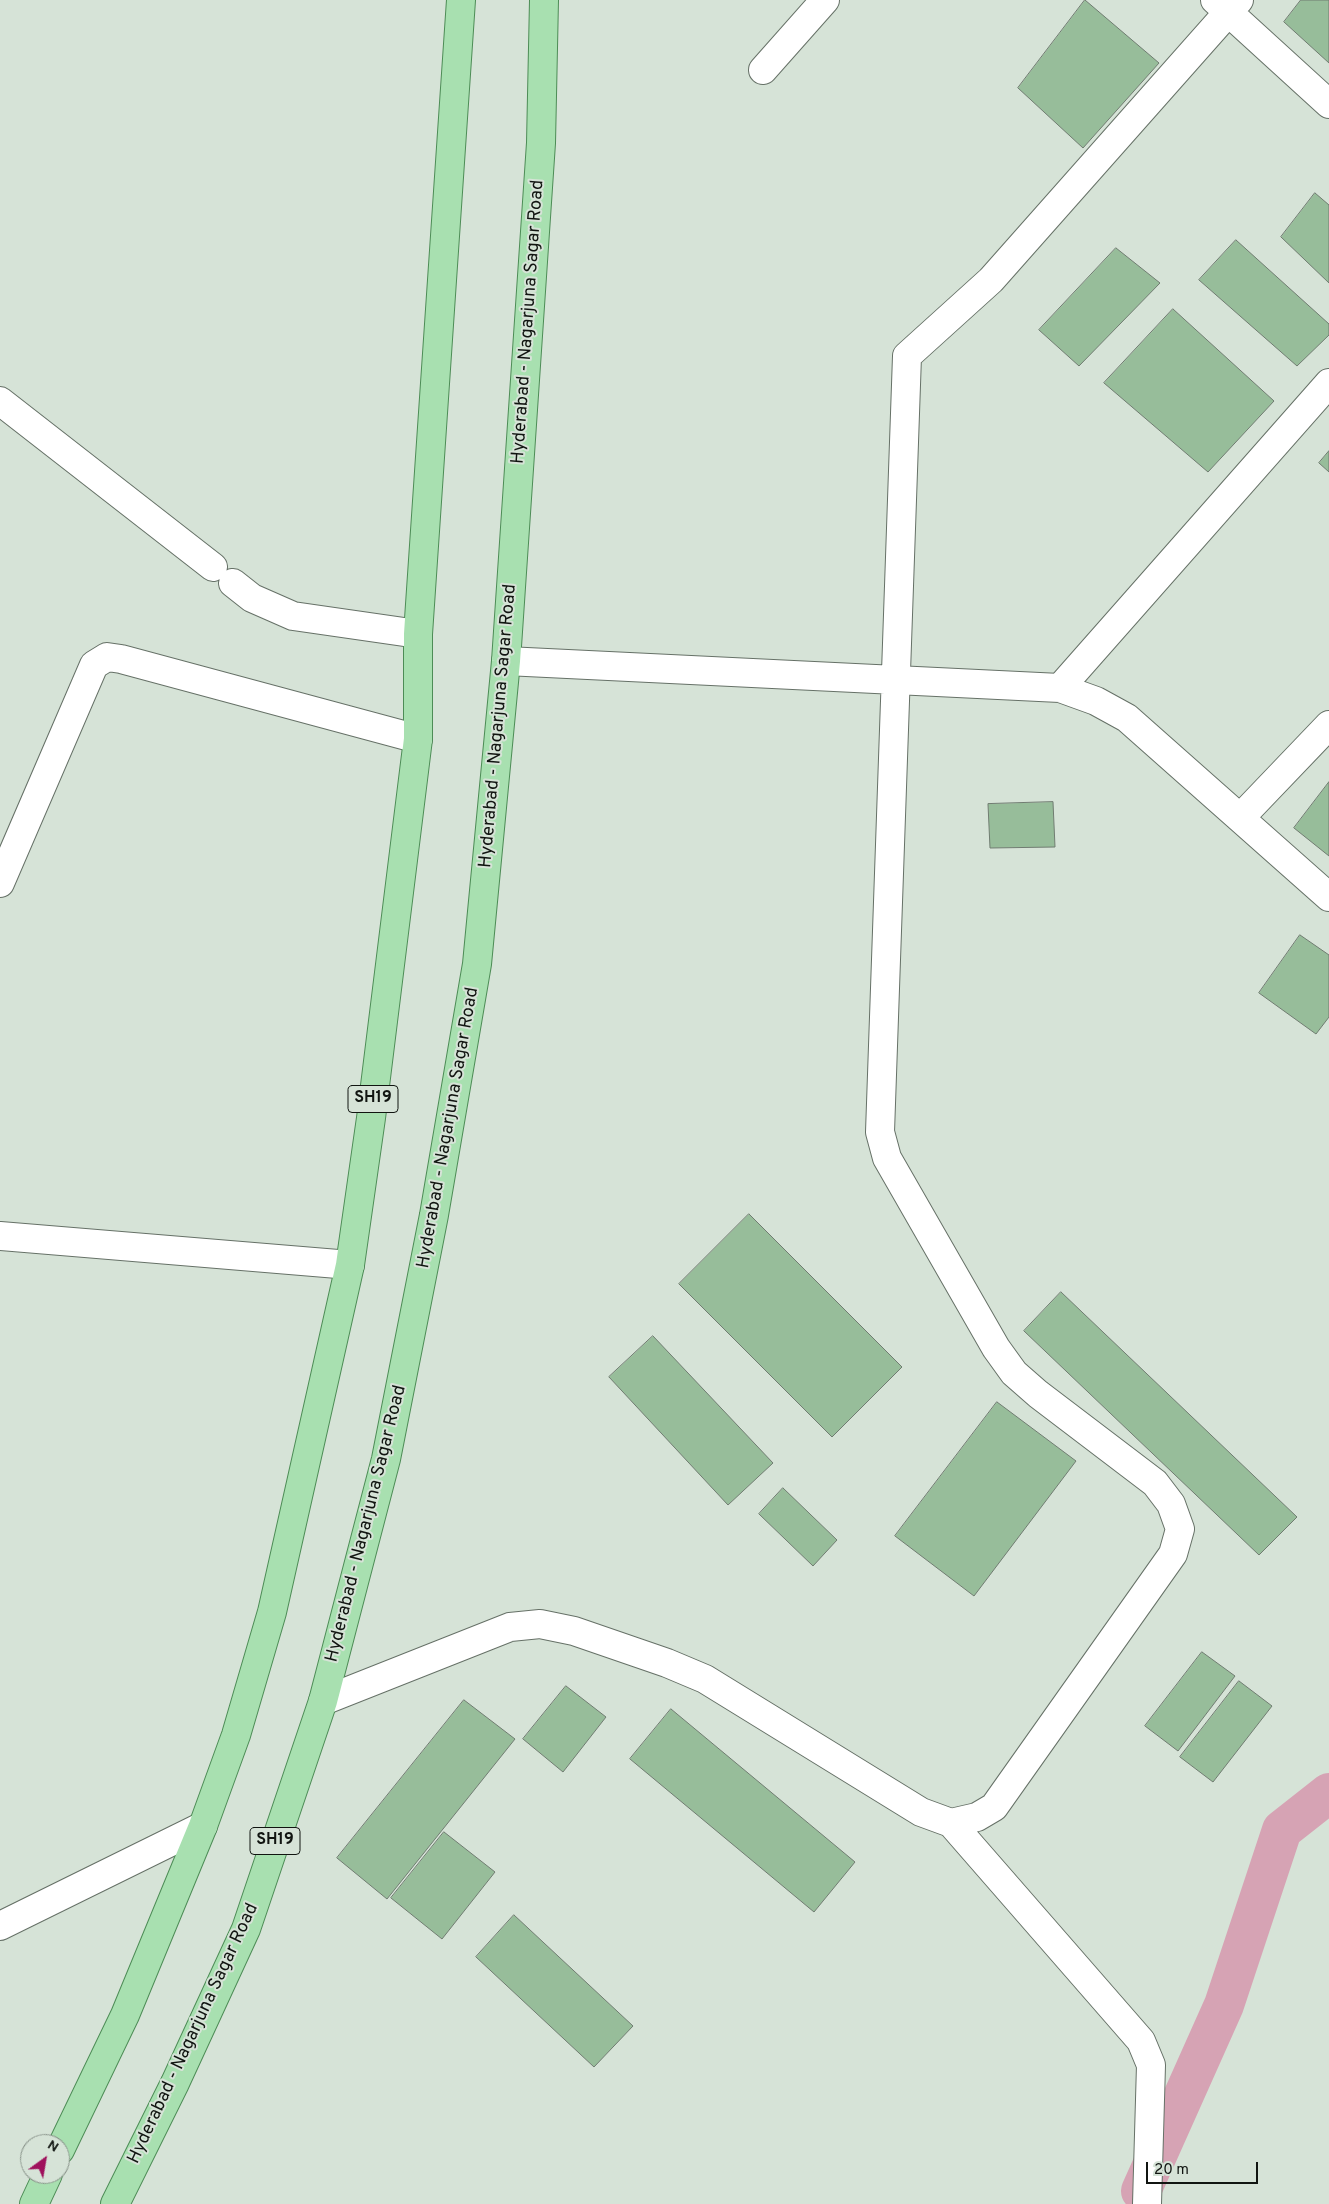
<!DOCTYPE html>
<html>
<head>
<meta charset="utf-8">
<style>
  body { margin:0 }
  #map { position:relative; width:1329px; height:2204px; overflow:hidden; background:#d6e3d7; font-family:Overpass,sans-serif }
  canvas { display:block }
  .north { position:absolute; left:20px; top:2134px; width:50px; height:50px; box-sizing:border-box; background:#d6e3d7; border:1px solid #879188; border-radius:50%; rotate:32deg; font-size:14px; font-weight:700; line-height:20px; text-align:center; color:#111511 }
  .north::after { content:''; display:block; margin:auto; width:18px; height:22px; background:#9f115c; clip-path:polygon(50% 0,100% 100%,50% 72%,0 100%) }
  .scale { position:absolute; left:1146px; top:2162px; width:112px; height:22px; box-sizing:border-box; border:2px solid #111511; border-top:0; padding-left:6px; font-size:15px; line-height:18px; white-space:nowrap; color:#111511; -webkit-text-stroke:4px #d6e3d7; paint-order:stroke }
</style>
</head>
<body>
<div id="map">
<canvas width="1329" height="2204"></canvas>
<div class="north">N</div>
<div class="scale">20 m</div>
</div>
<script>
const g = document.querySelector('canvas').getContext('2d');
g.lineJoin = 'round';
function strokePath(path, color, width, dash) { g.strokeStyle = color; g.lineWidth = width; g.lineCap = dash ? 'butt' : 'round'; g.setLineDash(dash || []); g.stroke(path); }
function fillPath(path, color) { g.fillStyle = color; g.fill(path, 'evenodd'); }
function label(font, color, halo, rows, align = 'center') {
  g.font = font + ' Overpass,sans-serif'; g.lineWidth = 4; g.setLineDash([]); g.textBaseline = 'middle'; g.strokeStyle = halo; g.fillStyle = color; for (const [text, x, y, turn = 0] of rows) {
    g.save(); g.translate(x, y); g.rotate((+turn || 0) * Math.PI / 180); g.textAlign = isNaN(turn) ? turn : align; if (halo) g.strokeText(text, 0, 0); g.fillText(text, 0, 0); g.restore();
  }
}
strokePath(new Path2D(`
  M1141,2191l83,-186 58,-175 47,-37`), '#d6a3b4', 40);
const building = new Path2D(`
  M1085,0l74,63 -76,85 -65,-60z
  M1301,0h28v63l-45,-41z
  M1315,193l14,12v78l-48,-46z
  M1236,240l93,84v11l-32,31 -98,-86z
  M1116,248l44,35 -81,83 -40,-36z
  M1173,309l101,92 -66,71 -104,-89z
  M1329,451v21l-10,-9z
  M1329,782v74l-35,-28z
  M1053,802l2,45 -65,1 -2,-44z
  M1300,935l29,20v62l-13,17 -57,-41z
  M749,1214l153,153 -70,70 -153,-153z
  M1061,1292l236,225 -38,38 -235,-224z
  M653,1336l120,127 -45,42 -119,-128z
  M997,1402l79,59 -102,135 -79,-60z
  M783,1488l54,52 -24,26 -54,-52z
  M1202,1652l33,24 -57,75 -33,-25z
  M1239,1681l33,25 -59,76 -33,-25z
  M566,1686l40,31 -43,55 -40,-33z
  M464,1700l51,39 -128,160 -50,-41z
  M671,1709l184,153 -41,50 -184,-153z
  M444,1832l51,40 -53,67 -51,-41z
  M514,1915l119,111 -39,41 -118,-110z`);
fillPath(building, '#97bd9a');
strokePath(building, '#707c71', 1);
const minor = new Path2D(`
  M1215,0l114,104
  M763,70l62,-70
  M0,401l213,166
  M233,583l19,15 41,18 125,18
  M506,661l554,27 36,13 31,17 202,179
  M1060,688l269,-305
  M1241,817l88,-92
  M0,883l94,-218 13,-8 14,2 297,80
  M0,1236l350,29
  M323,1701l187,-74 30,-3 34,7 93,32 38,16 216,133 30,11 26,-6 17,-10 179,-253 7,-25 -9,-25 -16,-21 -117,-89 -24,-21 -18,-25 -109,-190 -7,-26 27,-776 84,-76 248,-280
  M951,1823l190,218 10,24 -4,139
  M0,1926l203,-100`);
const major = new Path2D(`
  M60,2150l65,-135 78,-189 33,-91 36,-123 78,-347 21,-147 47,-379v-105l43,-634
  M34,2204l14,-30
  M115,2204l60,-121 71,-154 77,-228 63,-242 48,-244 43,-251 29,-303 35,-518 3,-143`);
strokePath(minor, '#667167', 30);
strokePath(major, '#4d8c56', 30);
strokePath(minor, '#fff', 28);
strokePath(major, '#a8e0b0', 28);
for (const [x, y, w] of [
  [373,1099,50],
  [275,1841,50]
]) { const box = new Path2D(); box.roundRect(x - w / 2, y - 13.5, w, 27, 4); g.fillStyle = '#d6e3d7'; g.fill(box); strokePath(box, '#111511', 1); }
label('bold 16px', '#111511', null, [
  ["SH19",373,1099],
  ["SH19",275,1841]
]);
label('18px', '#111511', '#d6e3d7', [
  ["Hyderabad - Nagarjuna Sagar Road",529,322,-86],
  ["Hyderabad - Nagarjuna Sagar Road",499,726,-85],
  ["Hyderabad - Nagarjuna Sagar Road",449,1128,-80],
  ["Hyderabad - Nagarjuna Sagar Road",367,1524,-76],
  ["Hyderabad - Nagarjuna Sagar Road",194,2034,-65]
]);
</script>
</body>
</html>
